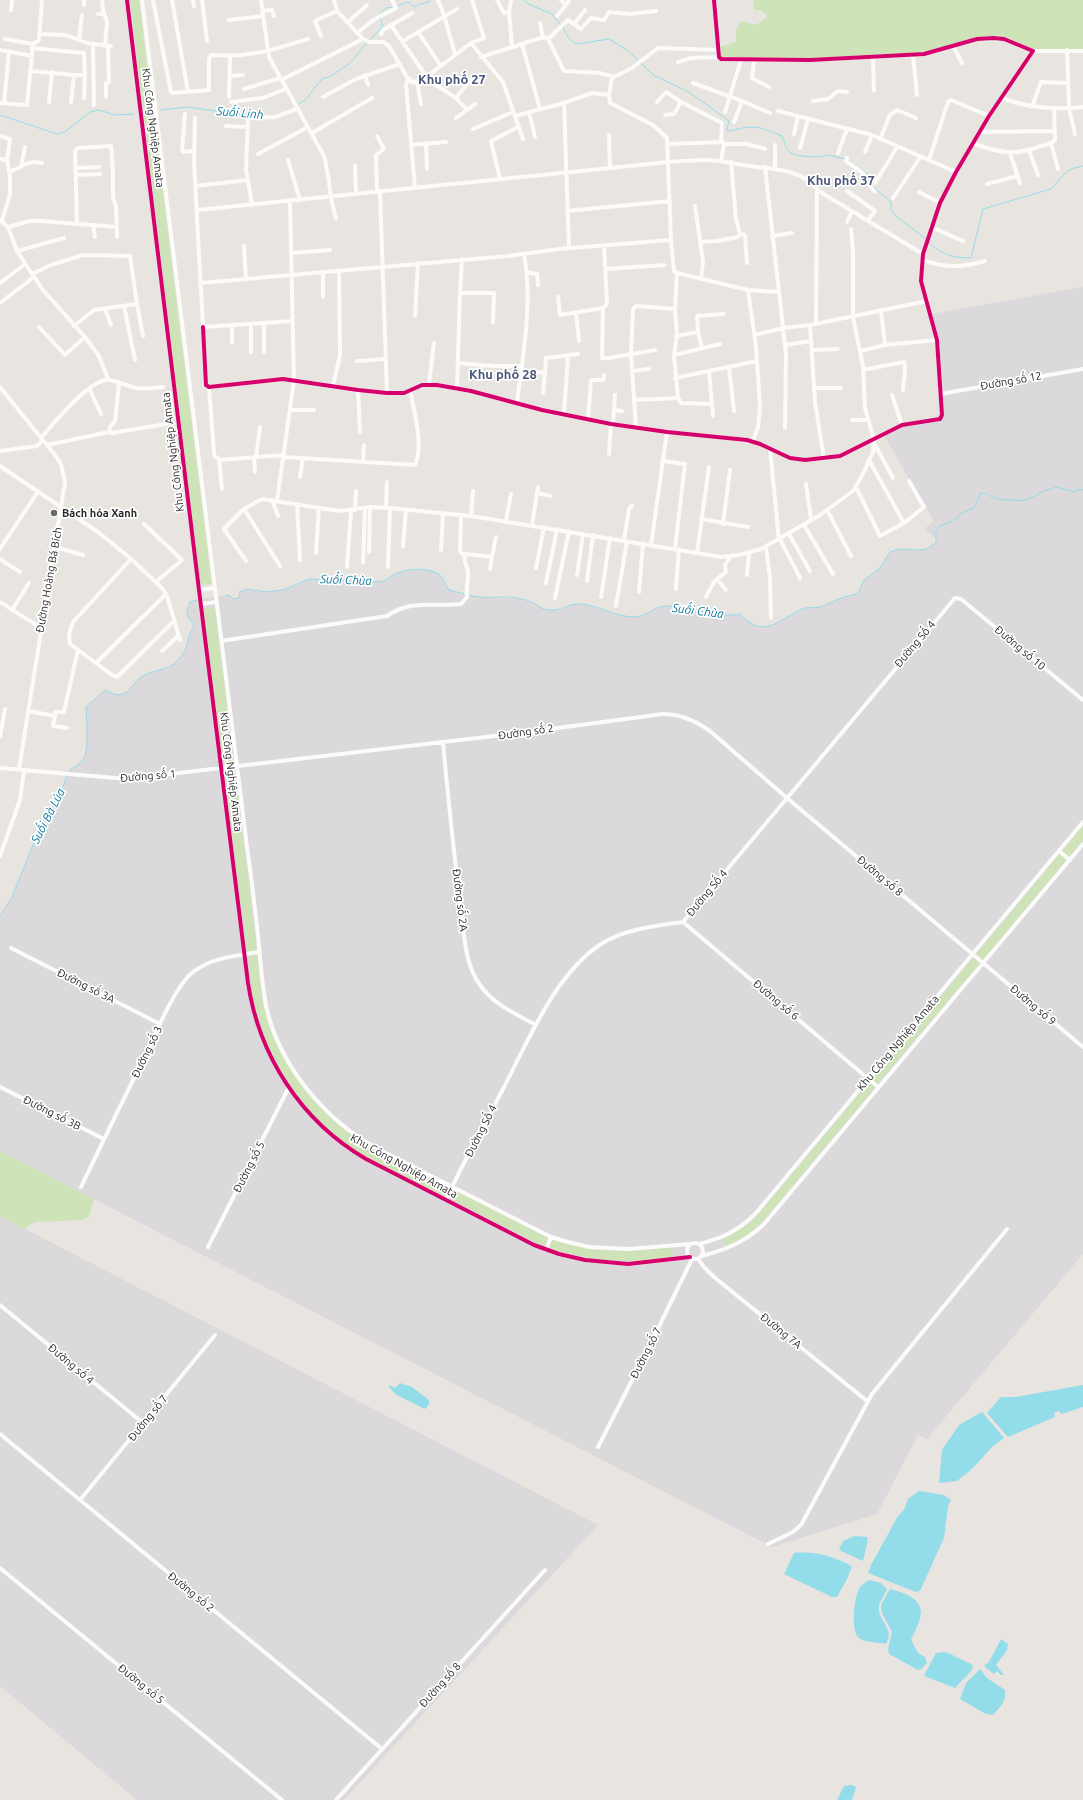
<!DOCTYPE html>
<html>
<head>
<meta charset="utf-8">
<style>
  body { margin:0 }
  canvas { display:block; background:#e8e4e0 }
</style>
</head>
<body>
<canvas width="1083" height="1800"></canvas>
<script>
const g = document.querySelector('canvas').getContext('2d');
g.lineJoin = 'round';
function fillPath(path, color) { g.fillStyle = color; g.fill(path, 'evenodd'); }
function strokePath(path, color, width, dash) { g.strokeStyle = color; g.lineWidth = width; g.lineCap = dash ? 'butt' : 'round'; g.setLineDash(dash || []); g.stroke(path); }
function label(font, color, halo, rows, align = 'center') {
  g.font = font + ' Ubuntu,sans-serif'; g.lineWidth = 3.5; g.setLineDash([]); g.textBaseline = 'middle'; g.strokeStyle = halo; g.fillStyle = color; for (const [text, x, y, turn = 0] of rows) {
    g.save(); g.translate(x, y); g.rotate((+turn || 0) * Math.PI / 180); g.textAlign = isNaN(turn) ? turn : align; if (halo) g.strokeText(text, 0, 0); g.fillText(text, 0, 0); g.restore();
  }
}
fillPath(new Path2D(`
  M1083,287v967l-156,185 -9,-4 -41,79 -105,33 -772,-396v-235l11,-17 31,-76 13,-22 4,-4 10,-26 14,-10 4,-17 -1,-37 17,-15 3,-2 4,3 13,1 3,-2 14,-15 10,-5 18,-3 10,-8 8,-12 2,-13 6,-10 -8,-11 4,-13 7,-2 31,-5 6,4 6,-2 -1,-5 9,-3 17,3 18,-2 26,-11 72,2 6,-1 11,-8 24,-3 8,1 10,5 6,12 11,6 30,5h28l16,4 8,5 10,3h13l10,-6h10l33,10 20,3 8,-1 13,-8 12,-2 28,4 21,6 22,-2 17,12 10,1 8,-2 16,-10 15,-7 18,-2 13,-7 21,-5 7,-14 16,-12 7,-13 6,-4 5,-2 22,1 6,-1 10,-6 1,-4 -13,-10 10,-8 -50,-85 18,-10 39,-6 -3,-80 -6,-26z
  M0,1216l598,309 -254,275h-207l-137,-114z`), '#dbd9db');
fillPath(new Path2D(`
  M130,0h9l73,584 -12,1z
  M755,0h328v49l-50,1 -40,-14 -69,17 -115,6 -88,-1 -1,-11 16,-5v-12l5,-9 15,4 12,-9 -8,-6h-6l-1,-6z
  M215,608l19,157 -11,2 -20,-158z
  M234,768l23,183 -10,2 -24,-183z
  M1083,826v14l-14,17 -7,-6z
  M1060,853l7,6 -85,102 -6,-6z
  M257,954c2,18 3,37 8,54 13,55 51,105 98,135 27,18 58,31 87,45l-4,9c-31,-16 -65,-30 -94,-49 -46,-31 -82,-82 -96,-136 -5,-18 -6,-38 -8,-57z
  M974,957l7,5 -104,122 -6,-5z
  M870,1081l6,5 -114,136 -18,16 -17,8 -3,-2 -2,-4 26,-16 10,-9z
  M0,1151l94,48 -5,17 -5,4 -49,2 -11,7 -24,-13z
  M452,1189l97,49 -4,9 -97,-49z
  M551,1239c25,8 51,13 77,12 15,0 29,-3 44,-3l1,10c-47,5 -79,4 -125,-10z`), '#cee3b8');
fillPath(new Path2D(`
  M400,1383l12,4 17,13v4l-4,5 -30,-15 -6,-7v-2l6,3z
  M1083,1385v22l-22,7 -2,-3 -5,2 1,4 -47,20 -21,-24 14,-16h15z
  M982,1412l22,26 -12,9 -19,21 -16,13 -18,2 3,-33 17,-25z
  M919,1491l25,4 7,5 -3,6 -4,32 -24,53 -4,1 -48,-19 3,-8 27,-49 6,-6 4,-11z
  M854,1536l13,1 1,2 -5,22 -24,-11 4,-9z
  M794,1553c21,-2 38,3 58,13l-5,13 -10,18h-5l-48,-23z
  M869,1580l12,3 6,6c-2,5 -7,12 -8,17 -3,14 17,22 7,38 -7,-2 -21,-1 -27,-6 -9,-8 -5,-44 2,-52 2,-2 5,-4 8,-6z
  M890,1589c12,3 30,8 31,23 0,9 -7,20 -10,28l7,13 7,4 2,6 -6,6 -3,1 -29,-16 -1,-5 4,-17 -10,-19 -1,-8z
  M1001,1639l7,5 -1,6 -11,15 8,10h-3l-4,-4 -3,3 -10,-8 5,-4z
  M946,1652l27,13 -1,5 -17,18 -31,-12 12,-23z
  M980,1669l7,9 18,12c2,11 -5,17 -12,25l-7,-1 -26,-15 6,-16z
  M852,1785l4,2 -4,13h-15l7,-14z`), '#93dcea');
strokePath(new Path2D(`
  M524,0l4,4 24,10 9,11
  M398,6l10,-4 6,5 6,-3 9,-2 1,-2
  M379,15l7,-7 9,-1
  M563,27c3,8 6,13 14,17l32,-5 18,11 12,11
  M370,40l13,-14 -3,-8
  M641,63l12,12 36,17 36,26 4,3 -2,9 4,1c22,-7 30,-4 51,5 2,5 4,14 9,17 5,4 31,5 37,2l17,4
  M297,105l9,-6 16,-20 9,-3 18,-12 18,-21
  M161,110l26,-3 66,9
  M0,115l57,19 8,-2 25,-20 9,-2 16,5 19,-1
  M848,160l20,14 2,10
  M872,186l19,16v8l5,6 30,23
  M928,242c13,12 25,16 43,16l12,-49 68,-20 16,-18 7,-3 9,-2
  M468,595c17,5 34,0 49,3 4,1 10,2 14,4 7,3 11,8 19,8 12,1 19,-7 31,-6 19,2 35,13 53,13 13,0 21,-12 34,-11 24,1 48,13 71,8 6,4 11,10 18,12 16,5 32,-13 48,-18 6,-1 12,1 18,-2 12,-5 21,-10 35,-12l6,-14 16,-12 10,-16 8,-3 22,1 6,-1 10,-6v-12l4,-5 8,-3 9,-5 3,-4 14,-6 7,-15c6,0 11,5 17,6 5,1 24,2 28,1 5,-2 11,-5 16,-8 4,-3 10,-2 14,-5l19,5 3,-3 5,1
  M225,596l3,-1 6,4 6,-2 -1,-5 9,-3 18,3 17,-2 26,-11 72,3c7,-2 10,-7 16,-9 11,-5 33,-5 42,1 5,4 6,12 10,16l16,4
  M68,772c4,-5 12,-7 15,-12 7,-9 3,-41 3,-53l17,-15 3,-2c5,4 12,6 18,4 7,-3 10,-13 17,-17 15,-9 27,-5 38,-18 11,-12 7,-21 15,-33 -6,-11 -10,-10 -4,-24l7,-2
  M0,916l11,-17 31,-76 13,-22 4,-4 8,-22`), '#93dcea', 1);
strokePath(new Path2D(`
  M102,0l1,10 4,12 -2,24
  M127,0l72,590 49,393c11,73 53,138 118,176l168,86 25,9 26,6 43,4 62,-7
  M142,0l106,855c4,27 7,54 10,81 2,23 4,47 8,70 13,59 58,113 110,142l175,89 17,5 21,5 39,2 63,-5
  M153,0l18,92 2,1 36,-3v-31l2,-4c38,3 62,-5 97,-16
  M172,0l16,92
  M193,0l1,6
  M202,0l5,41
  M261,0l8,57 55,99c6,21 5,42 12,62
  M334,0l3,11 26,28 6,3h14l6,4 18,31 5,5 7,-1 6,-3 46,-35 32,39 20,57
  M438,0l6,15 11,39
  M497,0l7,13 5,-1 3,35
  M561,0l5,5 3,-5
  M84,5v-5
  M11,10l1,-10
  M262,11l10,-1 2,6
  M509,12l2,-12
  M98,14h6
  M557,16l9,-11
  M229,20l34,-4
  M348,22l19,-17
  M540,23l3,15
  M574,24l11,-14
  M391,25l35,51
  M418,32l23,34
  M357,33l18,-14 21,-11 -4,-8
  M39,34l27,1 21,8 24,3
  M381,34l2,-4 29,-17
  M321,36l-6,-15 22,-10
  M5,39l28,5
  M548,39l20,-19 13,9 10,-11 13,2 5,-8 21,2 26,-3
  M79,40l3,-25
  M403,41l54,-32
  M471,43l13,-5 -12,-38
  M522,44l18,65
  M93,45l1,60
  M953,46l9,17
  M32,48l52,5 1,22h-11
  M0,50l32,6
  M1067,50l2,58 6,26
  M1033,51h50
  M913,55l4,40
  M481,57l63,-20 4,2 16,32 35,2 13,3 -3,19
  M873,57l1,34
  M754,61l-2,17 17,9
  M678,62l13,-4 28,-1
  M30,71l44,4 -3,27
  M365,75l3,10
  M230,76l13,-1
  M614,77l18,-9 26,-20 61,2
  M425,78l31,20 15,-19
  M408,79l-2,6 9,103
  M281,80l82,-41
  M417,82l4,22
  M693,83l49,18 28,12
  M244,89l36,-11
  M106,97v-14l3,-1 -1,-36
  M229,97l1,-40
  M323,97l33,-18 44,-15
  M84,98l1,-23
  M456,98l11,12 8,-6
  M1001,98c27,10 53,12 82,9
  M813,101l15,-2 10,-8 9,1
  M49,102l3,-30
  M231,102l31,-4 24,-9
  M657,102l9,-10 15,10 -7,12 -9,1
  M681,102l41,21 -1,17 3,4
  M0,103l27,2 6,-61 6,-4 3,-40
  M4,103l5,-51
  M564,103l5,145
  M1032,107l9,-25 27,1
  M778,111l94,24 84,37
  M529,112l6,25
  M725,112l16,-52
  M185,114l-3,36 1,2 11,-1
  M515,116l49,-13 28,-10 17,2 1,8 43,22 14,13 4,102 3,31 3,2 71,17 31,2
  M195,118l-1,45 9,164 90,-6
  M456,118l11,-8
  M734,122l8,-21
  M226,126l21,1
  M473,129l40,-17
  M979,132l76,-1
  M312,133l60,-35
  M794,134l4,-18
  M609,135l1,33
  M0,136l10,3 -3,21 3,15v19l-8,27
  M880,139l10,-24 7,-5 19,8
  M426,143l1,26
  M972,143c27,10 42,13 69,3 5,-1 11,-2 14,-6l-1,-31
  M1051,143l7,26
  M668,144l54,-2
  M411,145l35,-3
  M800,148l8,-29
  M1029,150l9,25
  M865,152l7,-17
  M838,153l9,-24
  M1010,153l10,30
  M258,154l50,-27
  M847,158l-1,3 17,12v5l12,14
  M0,159l7,1
  M288,160l12,40
  M929,160l19,-58 3,-2 38,16
  M721,161l3,-17h23l18,5
  M22,165l12,-3 8,1
  M355,165l1,29
  M765,167l21,187 -1,74
  M76,168l23,-1
  M775,169v-24
  M9,172l12,-5 4,-20
  M76,175l24,-1
  M500,179l-9,-38 27,-14
  M875,183l22,-36
  M987,184l31,-8
  M195,186l53,-6
  M817,190l106,64
  M847,191l28,20 -7,9
  M377,192l-1,-37 8,-6 -7,-13
  M380,192l7,201
  M919,192l21,11
  M893,198l28,-42
  M252,205l-6,-36 2,-49 2,-2 25,-1 22,-8
  M695,206l8,56 -2,17
  M197,210l472,-48c12,-1 25,-2 37,-2 15,0 29,4 43,6 21,3 54,3 68,23l-1,135
  M567,211l103,-10
  M0,220l8,7 9,24 26,39 42,47 14,19 9,23
  M847,222l5,-11
  M77,223l-2,-72 3,-3 33,-2 2,25v27l3,8 1,31
  M93,225l2,12
  M8,227l22,-6h12l74,6
  M931,227l32,14
  M740,234h3l2,2 2,27
  M772,236l20,-3
  M701,242l16,-1 21,-4 2,-3 -4,-15 -5,-57
  M244,246l2,34
  M604,246l3,58 -4,4 -1,50h7l46,-8
  M17,251l47,-13
  M291,253l39,-3
  M922,260c24,8 39,8 63,1
  M606,269l58,-4
  M323,272v25
  M527,272l10,2 1,11
  M677,273l-2,36 2,26 -3,20 4,43 3,5 31,1
  M32,274l19,-9 32,-10 47,1 7,48 -43,6 -20,16
  M0,283l25,-19
  M200,283l308,-27 51,-7 112,-9
  M748,290l8,56 4,61 -2,20 -5,14
  M460,293h34l-1,30
  M558,297l2,18 43,-7
  M0,303l34,-26
  M137,304l6,32
  M124,306l11,54
  M105,309l6,16
  M881,310l4,35
  M576,312l3,29
  M415,316l3,-53
  M264,323v29
  M810,325l5,77 9,57
  M39,327l26,28 20,-18
  M203,327l3,58 3,2 74,-8 75,11 29,3h17l18,-8h15l34,6 71,19 69,14 56,8 80,8 13,4 30,14 15,2 35,-4 62,-31 38,-6 2,-4 -5,-75 -16,-59 2,-27 17,-51 16,-31 33,-56 44,-65 -29,-12 -11,-1 -16,1 -53,15 -114,6 -89,-1 -2,-2 -5,-57
  M698,332l-1,-16 27,-2
  M754,335l30,-7 26,-3 117,-24
  M676,336l22,-4 4,16
  M232,343v-18
  M786,345l25,-4
  M812,350l26,-1
  M860,351l25,-6 52,-5
  M251,352v-28
  M674,355l46,-11
  M357,361l29,-2
  M458,363l35,3h29
  M729,368l5,43
  M521,370l24,3 1,-15 32,-4
  M863,370l41,-8c3,6 -1,20 -1,28
  M632,371l17,-2
  M709,372l4,44
  M675,378l82,-17
  M429,384l5,-41
  M333,386l7,-31 -1,-84
  M0,387l55,68 6,9 4,18 -46,287
  M209,387l5,66 1,4 4,2 3,30
  M89,388l12,26
  M457,388l3,-95 2,-34
  M814,388h27
  M358,390l2,42
  M543,393l2,-20
  M940,394l143,-25
  M892,395l10,30
  M634,400l44,-2
  M517,403c6,-48 16,-101 7,-149
  M290,410h24
  M614,410l8,1
  M564,414l4,-57
  M588,419l3,-39h12l1,-5
  M852,420h15
  M613,424l2,-29
  M636,428l-5,-74 2,-45 3,-3 39,3
  M109,432l1,-5 5,-6 4,-37
  M41,438c12,-14 48,-58 66,-58 9,0 20,6 29,8 8,1 19,0 27,-1
  M47,445l62,-13 3,1 54,-9
  M875,445l18,33
  M770,449l9,91
  M0,451l37,-5 6,-6
  M609,454l2,-30
  M254,457l1,15
  M256,457l4,-30
  M284,457l131,8c9,-20 -1,-54 -5,-75
  M219,460l65,-5
  M869,460l35,63
  M363,461l1,-16
  M662,461l23,3 -10,85
  M0,466l98,66 32,26 32,30 5,8 13,44
  M300,477l3,-19
  M806,484l5,35
  M856,487l24,49 24,-13 20,-16 -15,-26
  M537,493l13,3
  M272,500l6,16
  M277,501l17,-121 -4,-178
  M297,504l3,56
  M386,508l1,-26
  M244,509l36,57
  M355,510l1,-19
  M827,510l24,46
  M471,516l2,-25
  M701,519l47,8
  M506,521l5,-27
  M144,524l38,36 -26,22
  M723,524l7,-54
  M532,525l6,-38
  M804,525l29,49
  M789,534l21,37
  M780,539l20,39
  M624,540l5,-31 3,-4
  M651,545l16,-113
  M55,547l28,8
  M403,547l3,-38
  M766,547l4,31 1,40
  M0,549l37,-56
  M441,550l2,-37
  M369,552l1,-45
  M316,553l3,-45
  M697,553l12,-86
  M465,554l27,3 4,-20
  M0,559l20,13
  M131,559l-58,63 -4,12 1,10 42,31 5,2 57,-56
  M246,561l-22,-32 20,-20 18,-10 77,12 31,-4 20,1 81,8 250,41 18,-2 22,-6 59,-34 33,-24 10,-17 10,-22 1,-12 -9,-32 -2,-42 -10,-49v-65l-2,-23
  M363,563l2,-55
  M347,567l4,-56
  M388,567l2,-59
  M536,568l8,-41
  M490,569l2,-12
  M577,575l6,-41
  M747,575l2,-22
  M587,581l6,-46
  M546,583l11,-54
  M676,589l3,-40
  M199,590l15,-2
  M726,590l-9,-11 9,-7 -1,-7 5,-8
  M639,592l4,-49
  M601,597l9,-59
  M706,597l8,-15 3,-3
  M555,598l14,-67
  M0,602l41,26
  M201,604l15,-2
  M616,606l11,-65
  M12,610l17,-27
  M221,641l166,-25c25,-17 46,-9 74,-12l6,-7c-1,-8 1,-15 1,-23 1,-8 -5,-8 -3,-20h-3l-2,-3 1,-36
  M162,651l17,-16
  M96,663l70,-69
  M28,711l27,5v-4h9l14,-62
  M55,716l-2,10 14,2
  M0,737l5,-28
  M443,743c5,52 10,105 17,157 4,27 3,62 20,85 14,20 36,29 56,40
  M0,768l127,11 393,-46 143,-19c18,0 33,7 47,17l77,67 296,249
  M1059,851l11,9
  M0,856l20,-56 4,-30
  M683,922l195,165
  M11,948l149,76
  M0,1087l104,52
  M81,1187c22,-46 44,-91 67,-137 9,-20 28,-65 45,-78 20,-15 43,-16 66,-20
  M446,1200c17,-38 38,-74 57,-111 25,-48 52,-115 98,-145 24,-15 54,-18 82,-22l272,-324 6,1 122,101
  M687 1251a8 8 0 1 1 16 0a8 8 0 1 1-16 0Z
  M699,1244c24,-6 39,-13 57,-31l327,-391
  M208,1247l81,-160
  M546,1250l5,-13
  M702,1256c25,-7 42,-13 62,-32l319,-380
  M698,1259l6,8 10,10 153,124
  M0,1305l143,118
  M0,1434l382,315
  M598,1447l52,-102 42,-86
  M80,1500l135,-165
  M768,1544l25,-12 8,-7 71,-131 135,-165
  M0,1568l282,232
  M336,1800l209,-230`), '#fcfbfa', 4);
strokePath(new Path2D(`
  M127,0l72,590 49,393c11,73 53,138 118,176l168,86 25,9 26,6 43,4 62,-7
  M203,327l3,58 3,2 74,-8 75,11 29,3h17l18,-8h15l34,6 71,19 69,14 56,8 80,8 13,4 30,14 15,2 35,-4 62,-31 38,-6 2,-4 -5,-75 -16,-59 2,-27 17,-51 16,-31 33,-56 44,-65 -29,-12 -11,-1 -16,1 -53,15 -114,6 -89,-1 -2,-2 -5,-57`), '#d6006c', 4);
for (const [x, y, r, color] of [
  [54,513,4,"#6c6b6a"]
]) { const dot = new Path2D(); dot.arc(x, y, r, 0, 2 * Math.PI); g.fillStyle = color; g.fill(dot); strokePath(dot, '#fff', 1.5); }
label('11px', '#2a2a2a', '#fff', [
  ["Khu Công Nghiệp Amata",153,128,83],
  ["Đường số 12",1011,381,-10],
  ["Khu Công Nghiệp Amata",173,452,-97],
  ["Đường Hoàng Bá Bích",49,580,-80],
  ["Đường Số 4",915,644,-50],
  ["Đường số 10",1020,648,40],
  ["Đường số 2",526,732,-8],
  ["Khu Công Nghiệp Amata",231,772,83],
  ["Đường số 1",148,776,-5],
  ["Đường số 8",880,876,40],
  ["Đường Số 4",707,893,-50],
  ["Đường số 2A",460,900,83],
  ["Đường số 3A",86,986,27],
  ["Đường số 6",776,1000,40],
  ["Đường số 9",1033,1005,40],
  ["Khu Công Nghiệp Amata",898,1043,-50],
  ["Đường số 3",147,1052,-64],
  ["Đường số 3B",52,1113,27],
  ["Đường Số 4",481,1131,-63],
  ["Khu Công Nghiệp Amata",404,1166,29],
  ["Đường số 5",249,1167,-63],
  ["Đường 7A",781,1331,39],
  ["Đường số 7",646,1353,-63],
  ["Đường số 4",71,1364,40],
  ["Đường số 7",148,1418,-51],
  ["Đường số 2",191,1592,39],
  ["Đường số 5",141,1684,39],
  ["Đường số 8",440,1685,-48]
]);
label('bold 11px', '#2a2a2a', '#fff', [
  ["Bách hóa Xanh",62,513]
], 'left');
label('italic 12px', '#0d779b', '#fff', [
  ["Suối Linh",240,113,5],
  ["Suối Chùa",346,580,2],
  ["Suối Chùa",698,611,7],
  ["Suối Bà Lúa",48,816,-63]
]);
label('bold 13px', '#4a577b', '#fff', [
  ["Khu phố 27",452,80],
  ["Khu phố 37",841,181],
  ["Khu phố 28",503,375]
]);
</script>
</body>
</html>
